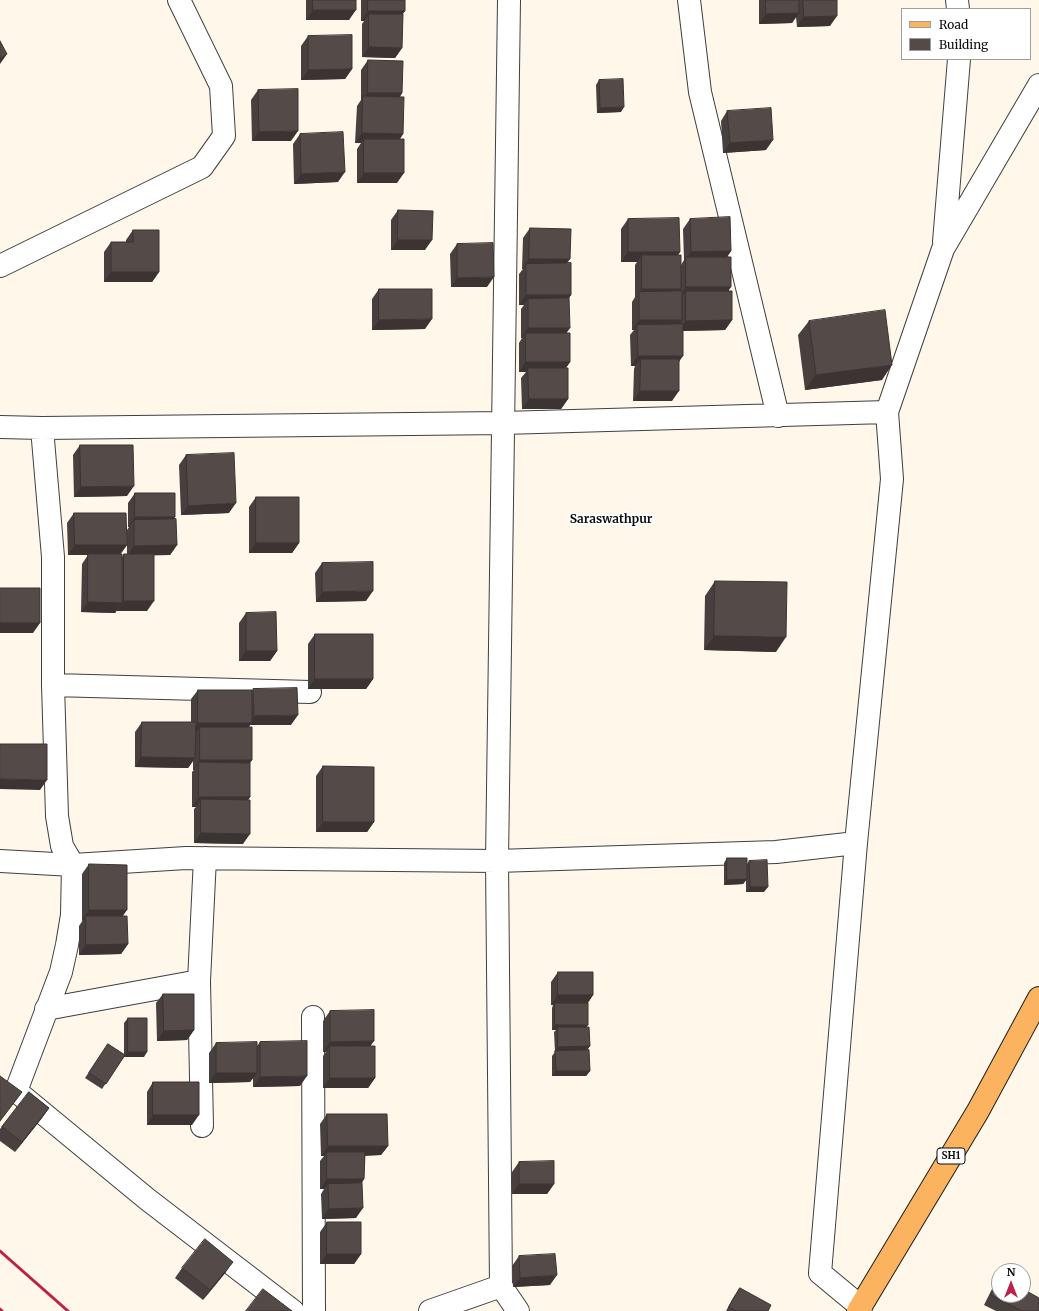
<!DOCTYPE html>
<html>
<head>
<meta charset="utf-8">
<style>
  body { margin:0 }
  #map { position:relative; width:1039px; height:1311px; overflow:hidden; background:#fff7ea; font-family:Merriweather,serif }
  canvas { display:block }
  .legend { position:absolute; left:901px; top:8px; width:130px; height:52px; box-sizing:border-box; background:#fff; border:1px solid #9e9e9e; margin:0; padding:5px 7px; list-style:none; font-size:12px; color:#0c0c0c }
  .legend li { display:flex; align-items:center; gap:8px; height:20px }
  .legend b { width:20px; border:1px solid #9e9e9e }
  .north { position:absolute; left:991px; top:1263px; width:40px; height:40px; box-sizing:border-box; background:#fff; border:1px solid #9e9e9e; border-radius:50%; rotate:0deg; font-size:11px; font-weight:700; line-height:16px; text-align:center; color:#0c0c0c }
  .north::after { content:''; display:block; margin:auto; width:14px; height:18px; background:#bd224b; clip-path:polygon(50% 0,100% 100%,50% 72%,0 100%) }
</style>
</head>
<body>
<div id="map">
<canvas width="1039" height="1311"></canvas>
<ul class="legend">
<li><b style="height:5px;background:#fbb35f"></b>Road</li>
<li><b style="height:11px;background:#544a48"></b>Building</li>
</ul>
<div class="north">N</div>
</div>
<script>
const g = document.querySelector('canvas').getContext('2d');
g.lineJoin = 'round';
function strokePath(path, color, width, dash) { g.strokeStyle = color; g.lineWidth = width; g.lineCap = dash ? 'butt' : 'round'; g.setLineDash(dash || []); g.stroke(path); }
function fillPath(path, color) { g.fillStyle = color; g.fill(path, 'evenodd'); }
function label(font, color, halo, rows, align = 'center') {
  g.font = font + ' Merriweather,serif'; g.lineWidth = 4; g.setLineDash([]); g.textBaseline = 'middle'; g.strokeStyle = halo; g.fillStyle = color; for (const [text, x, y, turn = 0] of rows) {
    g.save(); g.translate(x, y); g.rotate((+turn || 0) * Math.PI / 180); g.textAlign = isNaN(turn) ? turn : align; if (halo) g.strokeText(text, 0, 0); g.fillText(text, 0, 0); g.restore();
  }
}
const minor = new Path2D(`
  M509,0l-12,861 4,425 17,25
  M689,0l11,92 78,324
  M957,0l1,9
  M944,242l15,-183
  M0,266l202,-99 22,-31 -3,-50 -42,-86
  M0,427l42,1 461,-5 384,-11
  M42,428l11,129v128l4,131 5,30 11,19 -1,50 -5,30 -6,27 -45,119 131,108 146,112
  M53,685l257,7
  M0,861l73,4 113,-7 311,3 279,-9 80,-9
  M46,1009l153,-28
  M313,1017l1,294
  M202,1126l-3,-145 6,-123
  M861,1307l-41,-34 36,-430 36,-364 -5,-67 56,-163 96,-164
  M430,1311l71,-25`);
const major = new Path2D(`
  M858,1311l120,-200 61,-113`);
strokePath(minor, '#3f3f3f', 24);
strokePath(major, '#1d1d1d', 24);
strokePath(minor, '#fff', 22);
strokePath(major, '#fbb35f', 22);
strokePath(new Path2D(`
  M0,1251l68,60
  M0,1309l2,2`), '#bd224b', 3);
fillPath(new Path2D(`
  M306,0h50l-7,20h-43z
  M361,0h44v11l-3,3v34l-7,10 -33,-1v-33l2,-3h-3z
  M759,0h78l-7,26 -33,1 -1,-10 -4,6 -33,1z
  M308,36l44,33 -7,10 -44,1v-34z
  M368,60l34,33 -2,4 3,37 -3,5 -3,44h-40v-34l4,-6h-6l2,-37 4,-6v-30z
  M599,80l22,32 -24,1 -1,-28z
  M258,90l33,51h-39l-1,-41z
  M727,111l39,39 -43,3 -2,-32z
  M300,134l38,48 -44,2 -1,-40z
  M398,210l27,40h-34v-30z
  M628,219l52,33 -2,3 3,10 3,-5 -1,-31 7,-10 41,32 -4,6 2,34 3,29 -7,10 -42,1 -4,32 -7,38h-39l1,-32 1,-3h-4l-1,-31 4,-5h-2v-28l3,-5v-32l2,-3h-16v-33z
  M530,228l37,35 4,32 -2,3 -3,35 4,29 -4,6 2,31 -7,10h-39l-1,-31 5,-6h-7v-29l3,-5h-1v-29l3,-4h-5v-31l4,-5h-1l1,-31z
  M133,230l26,42 -7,10h-48v-30l7,-10h15v-2z
  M457,244l30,43h-36l-1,-33z
  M379,289l46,40 -53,1v-31z
  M809,321l73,59 -77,10 -7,-55z
  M80,445l47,51 -53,1 -1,-42z
  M186,455l43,58 -48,2 -2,-50z
  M135,493l40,24 -1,2 3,26 -7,10h-16l-7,56h-30v-1l-2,3 -34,-1 1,-48 6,-9h-20l-1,-32 7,-10 53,32 -7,9 2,3 2,-3h3v-24l2,-3h-1v-24z
  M256,497l43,46 -7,10h-43v-46z
  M322,563l44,38 -50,1 -1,-29z
  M715,581l61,71 -72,-2 1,-54z
  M246,613l31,38 -7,10h-31v-38z
  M315,634l58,45 -7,10h-58v-45z
  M253,689l38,36h-41l-1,2 3,33 -2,3v34l-2,3 -5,44 -49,-1v-34l2,-2h-4v-35l2,-2h-1v-9l-5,7 -53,-1v-35l7,-10h49v-23l7,-9 54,1z
  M323,766l51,56 -7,10h-51v-56z
  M727,858l20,6 2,-3 15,31h-18v-12l-3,4 -19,1v-22z
  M89,864l34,52 5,28 -7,10 -42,1v-29l4,-6h-1v-46z
  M558,972l35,23 -5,8 -2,24 4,19 -3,4 3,21 -4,5h-34v-20l3,-4 -1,-20 2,-2h-4v-22l1,-3h-2v-23z
  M163,994l31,36 -7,10 -30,1 -1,-38z
  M330,1011l41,35 4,32 -7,10h-45v-32l3,-4h-3v-31z
  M128,1018l16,39h-20v-1l-22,33 -17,-11 23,-34 16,11v-32z
  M260,1042l40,44 -47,1v-9l-3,4 -41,1v-30l7,-10 41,3z
  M153,1082l39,43h-45v-33z
  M29,1092l20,16 -7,10 -27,34 -15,-11v-12z
  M327,1114l61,32 -7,9 -16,1 -1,23 -2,4 -6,35 -34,1 -1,-25 3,-5h-4v-28l4,-5h-3l-1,-32z
  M519,1162l35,22 -7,10h-35v-22z
  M327,1222l34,32 -7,10h-34v-32z
  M519,1256l31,29 -37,2 -1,-21z
  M182,1268l44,4 -23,28 -28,-22z
  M999,1278l40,33h-43l-12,-6 9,-18z
  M740,1288l28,23h-42l7,-13z`), '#48403e');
fillPath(new Path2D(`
  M313,10h43l-7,10h-43z
  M368,11h37l-7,10 -29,-7 -5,7h-3z
  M799,13l-7,10 -33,1 7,-10z
  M837,16l-7,10 -33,1 7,-10z
  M369,47l33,1 -7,10 -33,-1z
  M7,54l-7,10v-6z
  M352,69l-7,10 -44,1 7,-10z
  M368,93h34l-7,10 -32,-4z
  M624,107l-3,5 -24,1 3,-5z
  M298,131l-7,10h-39l7,-9z
  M362,133l41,1 -7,10 -32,-5 -3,4h-6z
  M773,140l-7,10 -43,3 7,-10z
  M345,172l-7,10 -44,2 7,-10z
  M364,173h40l-7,10h-40z
  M398,240h34l-7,10h-34z
  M731,251l-7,10 -38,-2 5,-7z
  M628,252h52l-7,10 -31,-7 -5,7h-16z
  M529,259h41l-7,10 -37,-5 -3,5h-1z
  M111,272h48l-7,10h-48z
  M494,277l-7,10h-36l6,-9z
  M686,287h45l-7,10 -38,-6 -5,6h-1z
  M642,289h39l-7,10 -35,-6z
  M526,295h45l-7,10 -36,-6 -4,6h-5z
  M432,319l-7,10 -53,1 7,-10z
  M639,320h43l-7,10 -38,-5 -3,5h-2z
  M732,320l-7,10 -46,1 7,-10z
  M528,328h42l-7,10 -37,-5 -4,5h-1z
  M638,356h45l-7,10 -35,-7 -6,7h-4z
  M526,362h44l-7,10 -35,-4 -2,4h-7z
  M892,365l-10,15 -77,10 11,-15z
  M640,391h39l-7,10h-39z
  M529,399h39l-7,10h-39z
  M134,486l-7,10 -53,1 7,-10z
  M236,503l-7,10 -48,2 7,-9z
  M135,517h40l-7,10 -34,-7 -5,7h-1z
  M256,543h43l-7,10h-43z
  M75,545h52l-7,10 -32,-1v1h-20z
  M177,545l-7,10 -43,1 7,-10z
  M373,591l-7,10 -50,1 6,-10z
  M124,601h30l-7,10h-30z
  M88,602l34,1 -7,10 -34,-1z
  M0,623h40l-7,10h-33z
  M714,636l72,1 -10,15 -72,-2z
  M246,651h31l-7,10h-31z
  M315,679h58l-7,10h-58z
  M298,715l-7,10h-41l-5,8 -45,-6 -4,6h-5l7,-10h51l5,-7z
  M141,757l54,1 -7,10 -53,-1z
  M200,760h52l-7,10 -46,-8 -5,8h-1z
  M0,779l47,1 -7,10 -40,-1z
  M199,797h51l-7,10 -42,-8 -5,8h-4z
  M323,822h51l-7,10h-51z
  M201,833l49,1 -7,10 -49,-1z
  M747,879l-4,5 -19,1 3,-5z
  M750,887h18l-4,5h-18z
  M89,910h38l-7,10 -34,-4 -3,4h-1z
  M128,944l-7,10 -42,1 7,-10z
  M558,995h35l-7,10 -31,-2 -2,2h-2z
  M555,1025h33l-4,5 -26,-3 -2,3h-4z
  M194,1030l-7,10 -30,1 7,-10z
  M374,1041l-7,10 -37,-5 -4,6h-3l7,-10z
  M590,1046l-4,5 -32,1 4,-5z
  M128,1052h19l-3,5h-20z
  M556,1071h34l-4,5h-34z
  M216,1073h41l-7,9 -41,1z
  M307,1076l-7,10 -47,1 7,-10z
  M330,1078h45l-7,10h-45z
  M49,1108l-7,10 -27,34 7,-10z
  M153,1115h46l-7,10h-45z
  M328,1146h60l-7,9 -54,1v-4l-3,4h-3z
  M327,1179h37l-7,10 -29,-5 -4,5h-4z
  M519,1184h35l-7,10h-35z
  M363,1208l-7,10 -34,1 7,-10z
  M327,1254h34l-7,10h-34z
  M233,1262l-7,10 -23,28 7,-10z
  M557,1275l-7,10 -37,2 7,-9z`), '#3b3432');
const building = new Path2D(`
  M313,0h43v10h-43z
  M368,0h37v11h-37z
  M766,0h33v13l-33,1z
  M803,0h34v16l-33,1z
  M369,14h34l-1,34 -33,-1z
  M352,35v34l-44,1v-34z
  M0,41l7,13 -7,4z
  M368,60l35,1 -1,32h-34z
  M623,79l1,28 -24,1 -1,-28z
  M298,89v42l-39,1 -1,-42z
  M363,96l41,1 -1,37 -41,-1z
  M771,108l2,32 -43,3 -3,-32z
  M343,132l2,40 -44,2 -1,-40z
  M364,139h40v34h-40z
  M398,210l35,1 -1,29h-34z
  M730,217l1,34 -40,1 -1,-33z
  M679,218l1,34h-52v-33z
  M530,228l41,1 -1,30h-41z
  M133,230h26v42h-48v-30h22z
  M493,243l1,34 -37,1v-34z
  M642,255h39v34h-39z
  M686,257h45v30h-45z
  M571,263v32h-45v-31z
  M379,289h53v30l-53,1z
  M682,291v29h-43v-28z
  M686,291h46v29l-46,1z
  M569,298l1,30h-42v-29z
  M885,310l7,55 -76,10 -7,-54z
  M683,324v32h-45l-1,-31z
  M526,333h44v29h-44z
  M641,359h38v32h-39z
  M528,368h40v31h-39z
  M80,445h53l1,41 -53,1z
  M234,453l2,50 -48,3 -2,-51z
  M135,493h40v24h-40z
  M256,497h43v46h-43z
  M74,513h52l1,32h-52z
  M176,519l1,26 -43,1v-26z
  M88,554h34v49l-34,-1z
  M124,554h30v47h-30z
  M373,562v29l-51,1v-29z
  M715,581l72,1 -1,55 -72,-1z
  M0,588h40v35h-40z
  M276,612l1,39h-31v-38z
  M315,634h58v45h-58z
  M297,688l1,27 -44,1 -1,-27z
  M198,690h54v33h-54z
  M142,722h54l-1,36 -54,-1z
  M200,727h52v33h-52z
  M0,744h47v36l-47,-1z
  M199,762l51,1v34h-51z
  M323,766l51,1v55h-51z
  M201,799l49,1v34l-49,-1z
  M727,858h20v21l-20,1z
  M767,860l1,27h-18l-1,-26z
  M89,864l38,1v45h-38z
  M86,916h41l1,28 -42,1z
  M558,972h35v23h-35z
  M163,994h31v36l-30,1z
  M555,1003h33v22h-33z
  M374,1010v31l-44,1v-31z
  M128,1018h19v34h-19z
  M558,1027h31l1,19 -32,1z
  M307,1041v35l-47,1v-35z
  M257,1042v31h-41v-30z
  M108,1044l17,11 -19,29 -17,-11z
  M330,1046h45v32h-45z
  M589,1050l1,21h-34l-1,-20z
  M0,1076l22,16 -22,29z
  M153,1082h46v33h-46z
  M29,1092l20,16 -27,34 -20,-15z
  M327,1114h60l1,32h-60z
  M327,1152h38l-1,27h-37z
  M554,1161v23h-35v-22z
  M362,1183l1,25 -34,1 -1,-25z
  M327,1222h34v32h-34z
  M205,1239l28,23 -23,28 -28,-22z
  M555,1254l2,21 -37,3 -1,-22z
  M999,1279v16h24v-6l16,9v13h-17l-31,-16z
  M740,1288l31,17 -3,6h-32l-7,-4z
  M263,1289l29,22h-46z`);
fillPath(building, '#544a48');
strokePath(building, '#3b3432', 1);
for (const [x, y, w] of [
  [951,1156,28]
]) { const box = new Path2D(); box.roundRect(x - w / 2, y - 8, w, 16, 3); g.fillStyle = '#fff'; g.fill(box); strokePath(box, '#0c0c0c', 1); }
label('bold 10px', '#0c0c0c', null, [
  ["SH1",951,1156]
]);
label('bold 12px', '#0c0c0c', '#fff', [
  ["Saraswathpur",611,520]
]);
</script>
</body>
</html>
